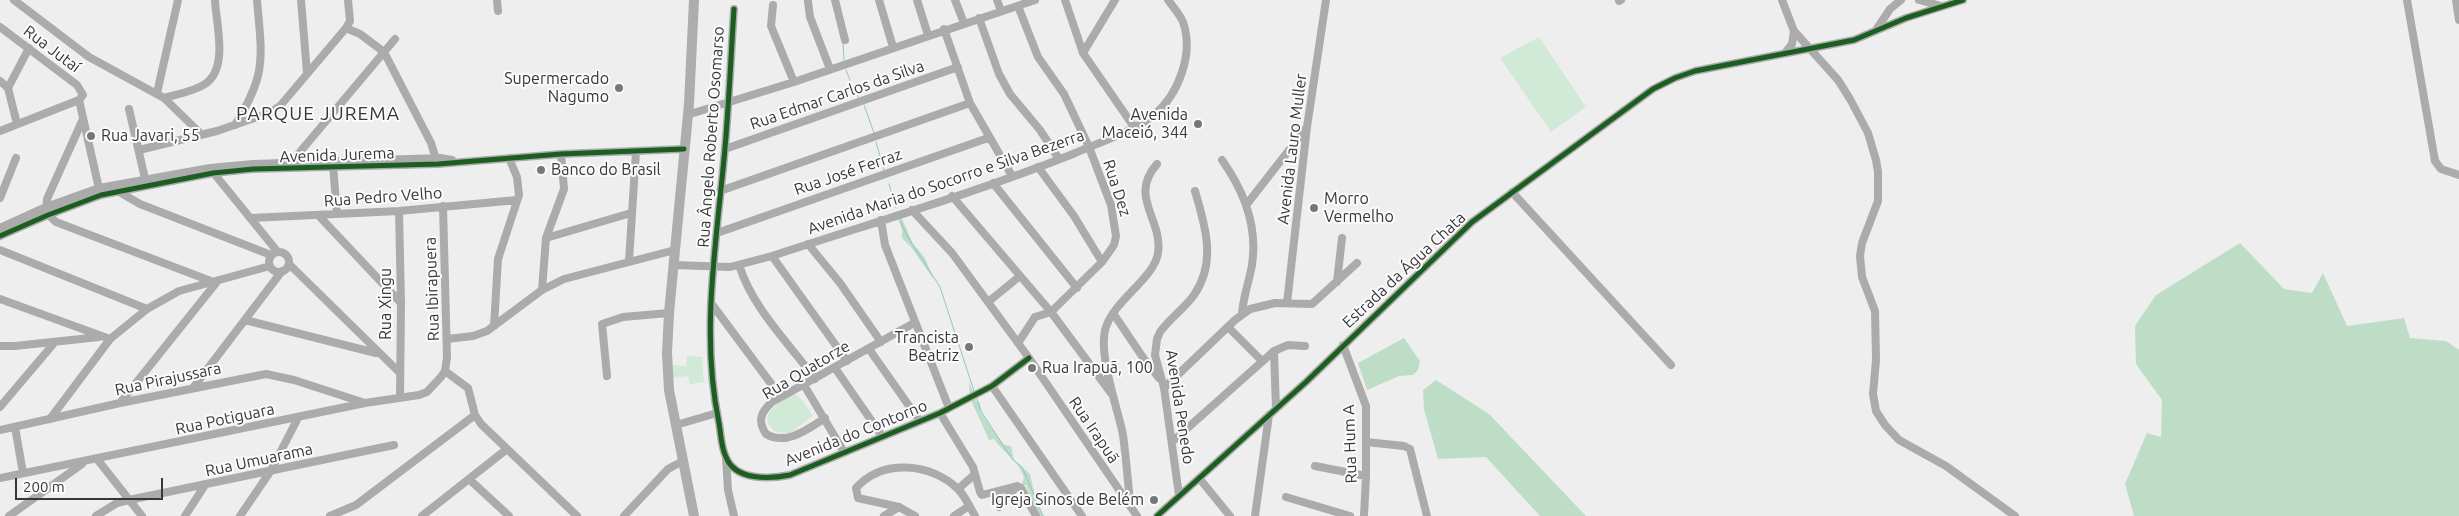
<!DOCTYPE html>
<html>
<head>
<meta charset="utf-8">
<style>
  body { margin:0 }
  #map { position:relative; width:2459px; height:516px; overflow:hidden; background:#eeeeef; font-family:Ubuntu,sans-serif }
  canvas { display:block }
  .scale { position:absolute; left:15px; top:478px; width:148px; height:22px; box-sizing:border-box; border:2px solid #373738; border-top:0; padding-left:6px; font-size:15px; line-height:18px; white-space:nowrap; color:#373738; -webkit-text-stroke:4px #fbfbfd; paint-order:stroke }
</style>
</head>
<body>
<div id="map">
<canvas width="2459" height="516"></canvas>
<div class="scale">200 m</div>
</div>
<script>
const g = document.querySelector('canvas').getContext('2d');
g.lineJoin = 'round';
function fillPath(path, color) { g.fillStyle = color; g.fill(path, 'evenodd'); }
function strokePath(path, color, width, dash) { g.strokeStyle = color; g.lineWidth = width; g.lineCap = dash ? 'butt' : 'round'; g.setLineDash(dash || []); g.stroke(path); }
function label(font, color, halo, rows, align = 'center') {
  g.font = font + ' Ubuntu,sans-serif'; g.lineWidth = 4; g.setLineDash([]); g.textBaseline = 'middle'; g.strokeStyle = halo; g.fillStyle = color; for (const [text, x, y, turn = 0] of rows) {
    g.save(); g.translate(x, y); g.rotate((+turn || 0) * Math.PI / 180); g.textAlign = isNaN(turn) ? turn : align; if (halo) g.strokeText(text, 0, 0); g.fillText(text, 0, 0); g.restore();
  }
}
fillPath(new Path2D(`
  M1539,37l47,70 -35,25 -51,-74z
  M687,356l15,1 2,25 -14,2 -2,-8 -15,2 -2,-13 15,1z
  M794,393l8,7 11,16 -23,17 -15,-1 -7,-8c-5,-15 17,-24 26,-31z`), '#d0ead7');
fillPath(new Path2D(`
  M901,216l12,28 12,14 9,22 -23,-33 -9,-9v-8l-4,-11z
  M2240,243l44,46 28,4 11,-20 24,53 57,-8 6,20 36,3 13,9v166h-325l-9,-32 22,-51 14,4 1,-37 -26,-36 -1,-38 21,-31z
  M1404,338l16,23 -2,9 -5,5 -14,1 -32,14 -9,-27z
  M1436,380l53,34 97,102h-46l-54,-59 -48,2 -14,-50 -1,-19z
  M969,381l7,20 4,2 1,10 23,32 7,1 3,14 16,14 7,31 7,11h-7l-11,-31h-5l3,-7c-4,-16 -20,-25 -30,-39l-5,1 -19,-42z`), '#beddc6');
strokePath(new Path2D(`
  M843,42l1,18
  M846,70l7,18 6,10
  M864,105l10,28
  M876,142l8,28
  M889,184l7,24
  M901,222l5,12 34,53 34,104
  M977,399l4,12 31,48 10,8 21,49`), '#8bc7ca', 1);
strokePath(new Path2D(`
  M14,0l75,57 75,41 37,36
  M301,0l6,73
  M497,0l1,11
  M835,0l10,40
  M879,0l14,47
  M917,0l11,35
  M955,0l9,23
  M997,0l4,11
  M1065,0l18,53 51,74
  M1782,0l12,31 44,49 12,19 18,34 8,27 2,12v29l-16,42 -2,13 2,21 13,34 1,49 -3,34 3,17 9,14 14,15 47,26 69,50
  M1919,0l22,6
  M2407,0l28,161 6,8 18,6
  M2456,0l3,20
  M808,1l2,16 20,52
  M1619,1l2,-1
  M773,5l-2,21 23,56
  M1018,6l20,51 26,37 25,53 22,58 5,31 -2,9 -12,17 -51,50 -16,5 -17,26
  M734,9c-3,46 -5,93 -9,139 -8,92 -25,184 -6,275 2,11 2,24 7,34 9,24 44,22 64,18l150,-62 52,-27 37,-28
  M979,18l20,56 11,20 30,36 19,29
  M0,27l77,58 6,10 -4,5 -79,31
  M346,28l14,6 24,18 47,91 6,19
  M944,29l26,74 42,73
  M1876,30l14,-21 11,-9
  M1083,53l32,-53
  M1785,53l7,-9 2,-13
  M0,81l8,7
  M157,93l21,-93
  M164,98c13,-4 29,-6 41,-14 24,-16 11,-60 10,-84
  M79,100l21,93
  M129,109l17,74
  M687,115l107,-33 241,-82
  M83,119l-36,80c-1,10 1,17 9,23l160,61 -96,120
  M17,124l-9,-36 21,-40
  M235,125c32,-51 27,-67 22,-125
  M725,149l233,-82
  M139,150l78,-19 52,-18 11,-7 66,-78 4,-7 -2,-21
  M1222,160c22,31 36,66 30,105 -3,17 -9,32 -10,49
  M289,165l106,-126
  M333,165l4,49
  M1038,167l36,49 28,46
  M212,171l65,80
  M993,183l84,105
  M116,190l24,14 131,51
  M720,191l250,-88
  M1512,192l159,173
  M952,196l99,116 60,81
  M0,198l16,-40
  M1247,204l60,-77
  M912,210l40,43 77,105 108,158
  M399,211l2,92 -1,95
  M319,216l82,87
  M251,218l148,-7 118,-11
  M881,220l4,25 64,163
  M0,228l46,-21 53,-19 111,-20 43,-4 187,-6 12,2
  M717,233l271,-95
  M0,236l48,-21 53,-20 112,-22 40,-4 185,-5 123,-10 123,-5
  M546,238l85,-25
  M808,244l32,39 41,59
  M0,250l147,59
  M269 262a10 10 0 1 1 20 0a10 10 0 1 1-20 0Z
  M772,256l75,105
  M629,261l7,-110
  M289,264l111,109
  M674,265l56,2 42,-11c100,-33 203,-63 301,-102 22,-10 64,-24 81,-39 25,-21 40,-62 29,-93 -4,-9 -10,-15 -15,-22
  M739,265c14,44 49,77 76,114
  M1337,282l5,-44
  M542,290l4,-52 18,-49 -3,-35
  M0,299l110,40
  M988,302l32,-26
  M711,303l70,94
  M1287,303l20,-176 19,-127
  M1113,313l31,46 15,19
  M245,320l131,33
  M494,326l4,-67 21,-64 -2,-18 -8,-19
  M1228,327l34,34
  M447,339l26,-3 14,-5 55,-41 22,-11 111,-29
  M1343,345l23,61v70l-2,40
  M0,346h15l84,-9
  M869,349l50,71
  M1274,351l2,58
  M835,368l47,68
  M445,371l23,17 7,27 6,9 96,92
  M607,376l-5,-52 21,-7 46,-4
  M804,385l40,67
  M992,386l90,130
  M193,388l89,-117
  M1164,388l71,-68 15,-11 25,-6 37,1 45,-41
  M0,407l55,-65
  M940,413l33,54 7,25 2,3 35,-9 4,2 15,28
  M825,418c-17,11 -39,28 -59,16 -9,-13 -5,-22 6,-32l142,-79
  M50,419l60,-80 37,-30 32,-18 91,-25
  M676,425l41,-12
  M15,427l8,46
  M0,430l120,-27 146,-29 28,6 71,23
  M1173,441l101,-90 14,-6 17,1
  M1366,442l38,4 6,3 17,67
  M726,458l2,32 6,26
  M97,459l45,57
  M1315,466l51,10
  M0,478l365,-75 54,-8 8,-3 14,-15 4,-6 2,-14 -4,-151
  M1199,478l31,38
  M470,480l39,36
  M958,489l16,-14
  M1179,495l-15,-107 -9,-33 2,-16 3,-7c10,-14 25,-24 34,-37 23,-33 11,-70 1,-104
  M1286,497l64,19
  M1130,503c-2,-23 -4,-45 -7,-68 -5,-26 -26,-83 -17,-108 8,-26 49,-50 52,-74 5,-34 -30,-56 -1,-89
  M999,507l18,-21
  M9,516l73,-52
  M96,516l21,-13 12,-3 265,-55
  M185,516l20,-31
  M240,516l30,-44 28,-54
  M330,516l26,-11 119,-90
  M422,516l85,-67
  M624,516l44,-47 15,-8
  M884,516l15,-9
  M915,516l-16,-9 -41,-9 -2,-10c27,-30 75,-25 102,1 7,7 12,18 17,27
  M954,516l15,-10
  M1157,516l149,-134 166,-160 181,-133 22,-11 20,-7 159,-31 52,-22 57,-18
  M1255,516l14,-101`), '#ababab', 8);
strokePath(new Path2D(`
  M694,516l-25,-126 -2,-37 2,-40 20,-209 5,-104`), '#adadae', 10);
strokePath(new Path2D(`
  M734,9c-3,46 -5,93 -9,139 -8,92 -25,184 -6,275 2,11 2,24 7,34 9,24 44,22 64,18l150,-62 52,-27 37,-28
  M0,236l48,-21 53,-20 112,-22 40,-4 185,-5 123,-10 123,-5
  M1157,516l149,-134 166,-160 181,-133 22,-11 20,-7 159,-31 52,-22 57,-18`), '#1b5e20', 5);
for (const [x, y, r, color] of [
  [619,88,5,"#777778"],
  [1198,124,5,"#777778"],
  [91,136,5,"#777778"],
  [541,170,5,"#777778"],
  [1314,208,5,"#777778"],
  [969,347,5,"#777778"],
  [1032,368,5,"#777778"],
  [1154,500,5,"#777778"]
]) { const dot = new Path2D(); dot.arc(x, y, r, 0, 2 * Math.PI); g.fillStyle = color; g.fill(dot); strokePath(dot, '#fbfbfd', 2); }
label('16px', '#373738', '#fbfbfd', [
  ["Rua Jutaí",52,49,37],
  ["Rua Edmar Carlos da Silva",837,95,-19],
  ["Rua Ângelo Roberto Osomarso",711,137,-86],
  ["Avenida Lauro Muller",1292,149,-83],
  ["Avenida Jurema",337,155,-2],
  ["Rua José Ferraz",848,172,-19],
  ["Avenida Maria do Socorro e Silva Bezerra",946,182,-19],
  ["Rua Dez",1117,188,72],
  ["Rua Pedro Velho",383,197,-4],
  ["Estrada da Água Chata",1404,270,-43],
  ["Rua Ibirapuera",432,289,-92],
  ["Rua Xingu",386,304,-90],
  ["Rua Quatorze",806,370,-31],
  ["Rua Pirajussara",168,379,-12],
  ["Avenida Penedo",1180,407,81],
  ["Rua Potiguara",225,419,-12],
  ["Rua Irapuã",1094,430,56],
  ["Avenida do Contorno",856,433,-22],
  ["Rua Hum A",1350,444,-92],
  ["Rua Umuarama",259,460,-12]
]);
label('16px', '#373738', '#fbfbfd', [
  ["Supermercado",609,79],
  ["Nagumo",609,97],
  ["Avenida",1188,115],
  ["Maceió, 344",1188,133],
  ["Rua Javari, 55",101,136,"left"],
  ["Banco do Brasil",551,170,"left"],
  ["Morro",1324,199,"left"],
  ["Vermelho",1324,217,"left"],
  ["Trancista",959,338],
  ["Beatriz",959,356],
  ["Rua Irapuã, 100",1042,368,"left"],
  ["Igreja Sinos de Belém",1144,500]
], 'right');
g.letterSpacing = '1px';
label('19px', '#373738', '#fbfbfd', [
  ["PARQUE JUREMA",318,114]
]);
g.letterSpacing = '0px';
</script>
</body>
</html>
